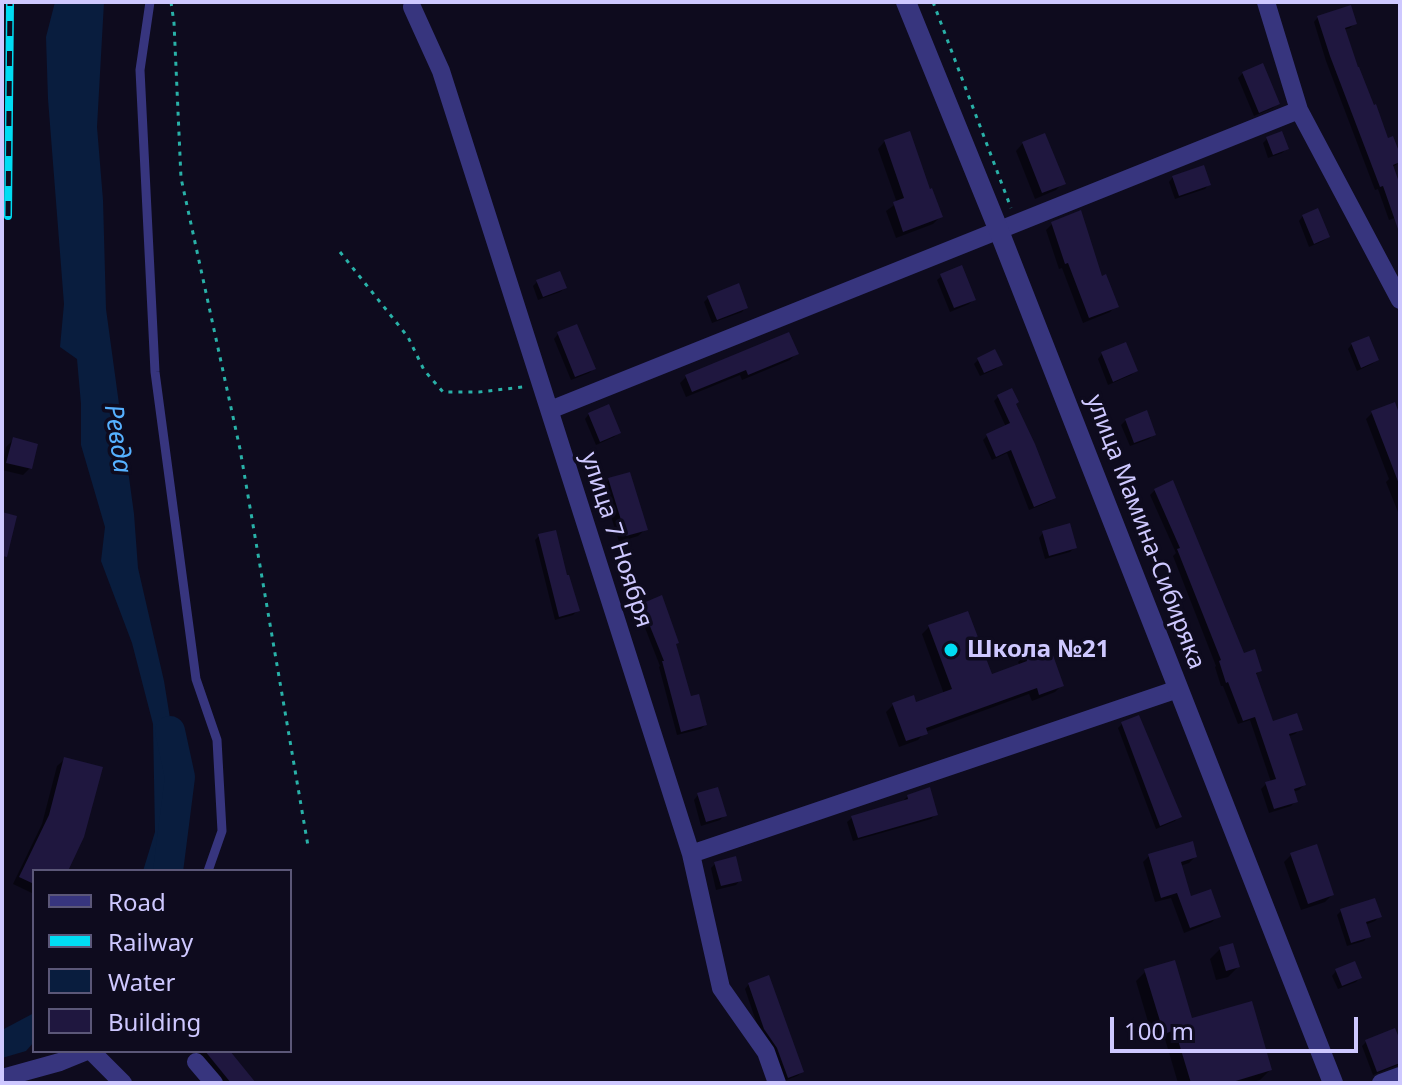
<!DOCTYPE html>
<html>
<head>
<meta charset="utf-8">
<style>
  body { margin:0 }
  #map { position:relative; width:1402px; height:1085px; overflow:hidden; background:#0e0b1e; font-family:"Noto Sans",sans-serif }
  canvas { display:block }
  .frame { position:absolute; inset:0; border:4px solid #cec8ff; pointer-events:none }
  .legend { position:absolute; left:32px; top:869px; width:260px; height:184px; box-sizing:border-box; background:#0e0b1e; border:2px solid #5b5778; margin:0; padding:10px 14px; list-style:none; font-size:24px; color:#cec8ff }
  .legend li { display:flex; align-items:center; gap:16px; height:40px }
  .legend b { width:40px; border:2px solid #5b5778 }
  .scale { position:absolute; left:1110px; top:1017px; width:248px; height:36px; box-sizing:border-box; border:4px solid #cec8ff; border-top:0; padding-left:10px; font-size:24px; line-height:28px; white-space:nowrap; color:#cec8ff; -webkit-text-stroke:6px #0e0b1e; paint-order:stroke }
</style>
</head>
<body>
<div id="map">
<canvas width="1402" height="1085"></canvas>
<div class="frame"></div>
<ul class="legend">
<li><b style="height:10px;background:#37357e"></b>Road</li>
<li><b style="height:10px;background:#00dcf3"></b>Railway</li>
<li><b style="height:22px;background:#091d3e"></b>Water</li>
<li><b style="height:22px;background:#1f173f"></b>Building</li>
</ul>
<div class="scale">100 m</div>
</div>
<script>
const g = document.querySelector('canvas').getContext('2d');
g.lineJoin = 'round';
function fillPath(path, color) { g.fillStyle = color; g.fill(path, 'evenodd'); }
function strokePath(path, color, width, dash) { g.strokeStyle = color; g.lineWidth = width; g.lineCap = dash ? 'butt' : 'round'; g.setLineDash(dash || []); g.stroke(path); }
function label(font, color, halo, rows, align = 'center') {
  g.font = font + ' "Noto Sans",sans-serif'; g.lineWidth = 7; g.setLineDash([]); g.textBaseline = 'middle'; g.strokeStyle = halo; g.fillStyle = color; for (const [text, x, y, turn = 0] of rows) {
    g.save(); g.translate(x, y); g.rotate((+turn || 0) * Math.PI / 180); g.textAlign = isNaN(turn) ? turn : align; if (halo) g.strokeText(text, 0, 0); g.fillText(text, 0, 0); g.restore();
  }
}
fillPath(new Path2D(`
  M55,2h49l-7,125 6,73 3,109 28,205 4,54 26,113 14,87 4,80 -7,23h-32l12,-39 -2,-108 -21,-81 -31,-82 4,-34 -24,-82v-41l-4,-45 -17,-12 4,-43 -16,-205 -2,-62z
  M34,1013v29l-8,9 -24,7v-28z`), '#091d3e');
fillPath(new Path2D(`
  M1318,17l37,6 -5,5 -6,2 13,40 30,70 13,20 -4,5 -5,2 9,24v25l-11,4 -11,-31 -3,1 -49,-129 -12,-39z
  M1243,73l35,30 -5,5 -19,8 -16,-38z
  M1267,139l20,9 -5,5 -14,5 -5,-15z
  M885,141l55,76 -7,7 -37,14 -10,-27 11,-8 -19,-54z
  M1023,143l40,40 -7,7 -21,9 -19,-48z
  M1173,177l36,7 -4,5 -30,10 -6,-17z
  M1303,216l25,21 -5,4 -14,6 -10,-26z
  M1052,224l64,82 -6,6 -27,11 -21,-55 -3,1 -13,-39z
  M942,276l32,23 -5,5 -19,8 -13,-32z
  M537,282l28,6 -5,4 -22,8 -5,-14z
  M708,298l38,9 -4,5 -30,11 -8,-21z
  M558,334l36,35 -5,4 -18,7 -17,-41z
  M1352,344l25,16 -5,4 -15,7 -9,-22z
  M796,354l-6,6 -48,20 -2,-5 -54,22 -6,-14 6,-6z
  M1102,354l34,17 -5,4 -23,10 -10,-26z
  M978,360l22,4 -4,5 -16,7 -6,-12z
  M998,397l16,7 40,94 -5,4 -20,8 -22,-57 -15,7 -9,-20 4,-4 19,-9 -12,-26z
  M1394,404l6,18v95l-14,-35 3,-3 -23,-60 6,-6z
  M589,414l30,18 -5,5 -18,8 -11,-26z
  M1126,420l28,14 -5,5 -19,7 -9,-21z
  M14,439l16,29 -7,7 -21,-5 4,-23z
  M609,480l37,49 -8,7 -19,6 -17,-55z
  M1155,490l87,165 18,15 -5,6 17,48 28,5 -5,5 -8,3 17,48 -5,5 -7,2 4,9 -5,5 -22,7 -8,-24 5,-5 5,-2 -21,-62 -12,4 -15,-38h-2l-6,-19 1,-1 -43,-110 3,-3 -26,-58z
  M1043,533l32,14 -5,5 -25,7 -6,-21z
  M539,536l38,75 -4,4 -18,5 -20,-80z
  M642,606l32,39 15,53 16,27 -4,4 -24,6 -18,-68 1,-1 -22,-56z
  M929,627l61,50 30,-11 -2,-4 8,-7 36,30 -7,7 -23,9 -3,-7 -104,38 -7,8 -19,7 -13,-35 7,-7 22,-1 29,-10 -22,-60z
  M1122,724l57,92 -4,5 -19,8 -38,-101z
  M65,759l1,112h-32v23l-21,-10 29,-60 15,-58z
  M698,795l26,21 -4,4 -19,6 -7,-26z
  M908,796l28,18 -5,5 -78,22 -6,-19 5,-4 51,-17z
  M1291,855l41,40 -7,7 -24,8 -17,-48z
  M1149,856l46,1 -6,6 -9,3 10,33 28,17 -6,6 -28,11 -13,-35 -16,4 -12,-40z
  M715,864l25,16 -4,5 -20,5 -5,-22z
  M1341,911l38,6 -4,4 -10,4 3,11 -4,5 -17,5 -10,-31z
  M1220,949l18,18 -10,10 -12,3 -6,-21z
  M1146,971l45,50 79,49 -10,10 -11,3h-71l-13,-44 -11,3 -18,-61z
  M1336,971l24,6 -4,5 -18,7 -6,-13z
  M749,984l53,88 -5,4 -13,5 -24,-48 -15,-44z
  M1366,1042l34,4v18l-27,11 -11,-29z
  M197,1051h31l26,32h-30z`), '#0007');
strokePath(new Path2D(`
  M168,871l12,-94 -10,-46`), '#091d3e', 30);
fillPath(new Path2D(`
  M1351,5l6,19 -12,4 13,39h1l15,38 2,-1 12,34 5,-2 7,18v8l-7,3 7,20v44h-2l-15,-43 -3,1 -50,-131 -13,-40z
  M1263,63l17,41 -21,9 -17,-41z
  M910,131l20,58 2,-1 11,29 -40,15 -10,-30 11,-4 -20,-58z
  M1282,131l7,18 -16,6 -7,-18z
  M1045,133l21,51 -24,9 -20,-51z
  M1204,165l7,20 -32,11 -7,-20z
  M1318,208l12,29 -16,7 -12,-29z
  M1081,210l21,66 4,-2 13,33 -30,11 -21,-55 -3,1 -14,-42z
  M962,265l14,35 -22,8 -14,-34z
  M560,271l7,17 -24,9 -7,-17z
  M739,283l9,25 -31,12 -10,-24z
  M577,324l19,45 -21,8 -18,-45z
  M789,332l10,22 -51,21 -2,-5 -54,22 -7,-17z
  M1369,336l10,24 -18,8 -10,-25z
  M1126,342l12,29 -25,11 -12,-30z
  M995,349l8,16 -19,8 -7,-15z
  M1012,388l7,14 -3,2 19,40 21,54 -22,9 -23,-57 -15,7 -10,-23 24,-11 -13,-28z
  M1395,402l5,14 -1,68 -28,-73z
  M609,404l12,29 -21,9 -12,-29z
  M1147,410l9,25 -22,8 -9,-24z
  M13,437l25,7 -6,25 -26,-6z
  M630,472l18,58 -22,6 -18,-58z
  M1173,480l71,173 11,-4 7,22 -6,2 17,48 24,-8 6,17 -14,4 17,51 -12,4 4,13 -24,7 -9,-27 11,-3 -21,-62 -12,4 -15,-39 -2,1 -7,-22 2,-1 -44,-111 3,-1 -26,-59z
  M2,512l15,4 -10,41 -5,-1z
  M1070,523l7,25 -28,8 -7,-25z
  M556,530l11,45h2l11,36 -21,6 -21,-83z
  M662,595l17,48 -3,1 15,52 8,-2 8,31 -26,7 -19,-71h2l-23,-57z
  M968,611l24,63 35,-13 -3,-8 25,-9 15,42 -25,9 -2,-7 -111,40 2,6 -22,7 -14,-38 22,-8 2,7 36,-13 -24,-64z
  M1139,715l43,102 -22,9 -39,-104z
  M64,757l39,10 -19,70 -16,34h-34v13l-15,-7 30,-62z
  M718,787l9,29 -21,6 -9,-29z
  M930,787l8,28 -80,23 -7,-22 57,-17 -1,-4z
  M1193,841l4,16 -16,5 10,34 20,-7 10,28 -31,11 -13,-35 -16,5 -13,-44z
  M1317,844l17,51 -26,9 -18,-51z
  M736,856l6,25 -21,5 -7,-24z
  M1375,898l7,19 -16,5 5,15 -20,6 -11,-34z
  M1233,943l7,24 -14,4 -7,-24z
  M1175,960l17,58 60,-17 20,69 -43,13h-38l-16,-53 -11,4 -20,-65z
  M1355,961l7,17 -20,8 -7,-17z
  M769,975l35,97 -16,6 -11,-30 -13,-19 -16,-46z
  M1395,1028l5,12v23l-23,9 -12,-32z
  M205,1051h25l26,32h-25z`), '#1f173f');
strokePath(new Path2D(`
  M171,2l3,21 7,155 59,271 68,397
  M933,2l78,206
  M340,252l68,85 16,33 19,22h36l44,-5`), '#29b1a8', 3, [4, 6]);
strokePath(new Path2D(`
  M150,2l-10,68 15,302 41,307 21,61 5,91 -14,40`), '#37357e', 9);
strokePath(new Path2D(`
  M1266,2l33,108 101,190
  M412,7l29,64 250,783 30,134 45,64 11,31
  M550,410l749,-300
  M691,854l487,-165
  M91,1051l32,32
  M196,1062l18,21
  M2,1078l58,-16 27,-11
  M1381,1083l19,-7`), '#37357e', 18);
strokePath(new Path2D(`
  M906,2l93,229 334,852`), '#37357e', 20);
const rail = new Path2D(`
  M8,216l2,-214`);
strokePath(rail, '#00dcf3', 8);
strokePath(rail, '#0e0b1e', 5, [15]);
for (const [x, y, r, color] of [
  [951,650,8,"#00dcf3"]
]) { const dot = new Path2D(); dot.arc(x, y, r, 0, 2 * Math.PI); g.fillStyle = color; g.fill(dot); strokePath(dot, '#0e0b1e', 3); }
label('24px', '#cec8ff', '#0e0b1e', [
  ["улица Мамина-Сибиряка",1145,532,69],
  ["улица 7 Ноября",616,540,72]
]);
label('bold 24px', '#cec8ff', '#0e0b1e', [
  ["Школа №21",967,650]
], 'left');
label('italic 26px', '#56b1ff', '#0e0b1e', [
  ["Ревда",117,439,82]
]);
</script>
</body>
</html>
